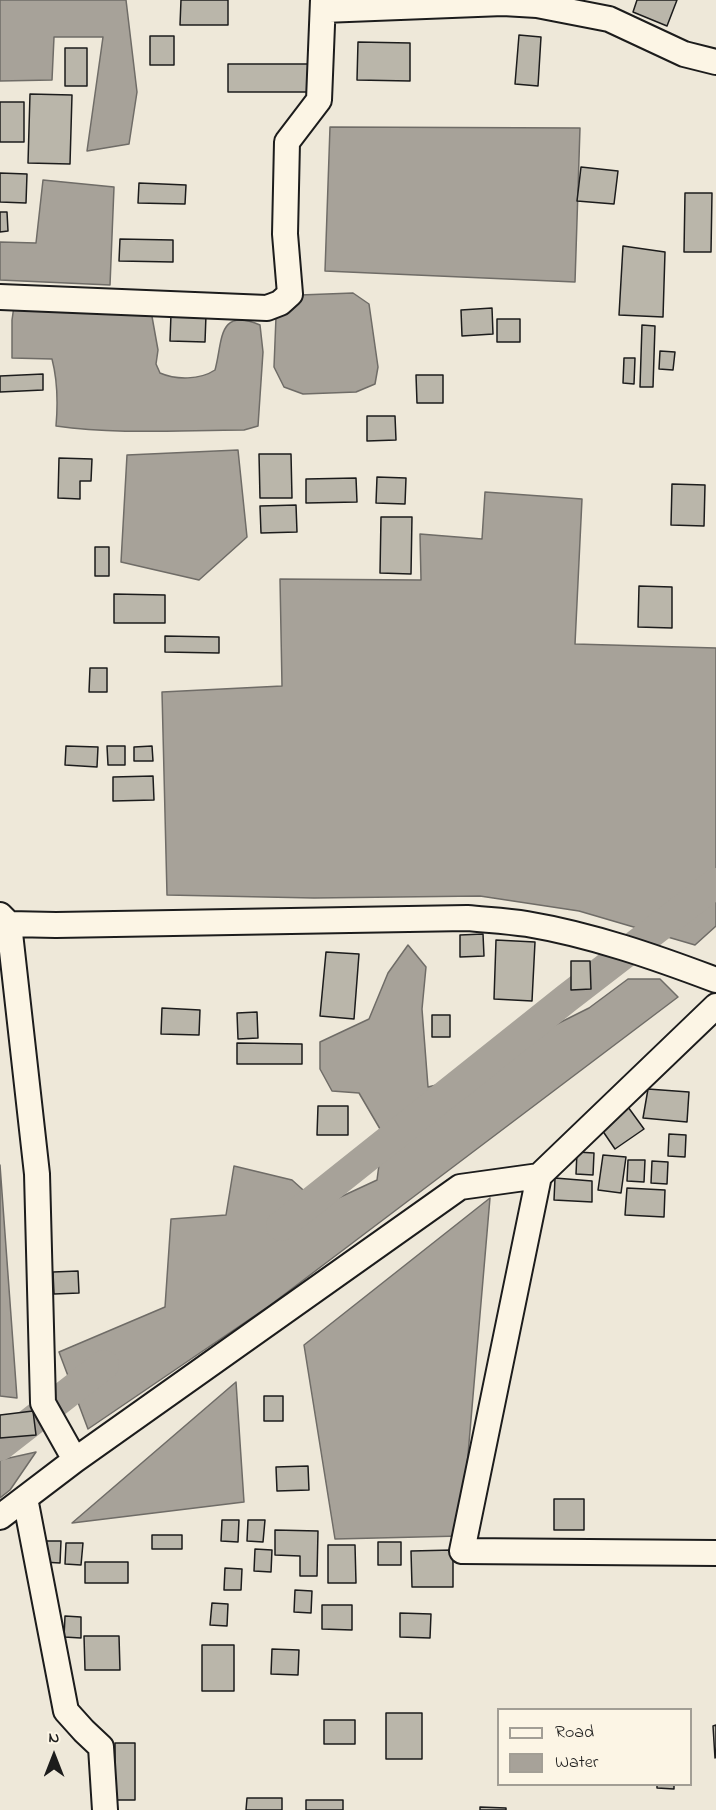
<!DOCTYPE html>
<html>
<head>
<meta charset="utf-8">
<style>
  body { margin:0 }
  #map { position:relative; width:716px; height:1810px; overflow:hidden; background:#eee8d9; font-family:"Indie Flower",sans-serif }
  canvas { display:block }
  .legend { position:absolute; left:497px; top:1708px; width:195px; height:78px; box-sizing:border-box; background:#fcf5e5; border:2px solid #a29e95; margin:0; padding:8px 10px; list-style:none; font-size:18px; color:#1c1c1c }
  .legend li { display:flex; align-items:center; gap:12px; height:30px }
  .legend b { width:30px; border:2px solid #a29e95 }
  .north { position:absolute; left:24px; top:1726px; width:60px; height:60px; -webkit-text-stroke:4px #fcf5e5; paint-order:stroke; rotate:0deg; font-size:16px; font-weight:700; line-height:24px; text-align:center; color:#1c1c1c }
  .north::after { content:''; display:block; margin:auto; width:21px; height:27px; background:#1c1c1c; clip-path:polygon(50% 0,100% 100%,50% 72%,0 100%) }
</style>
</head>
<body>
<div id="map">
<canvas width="716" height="1810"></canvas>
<ul class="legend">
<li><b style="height:8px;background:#fcf5e5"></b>Road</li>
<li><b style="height:16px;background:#a7a299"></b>Water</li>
</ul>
<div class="north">N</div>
</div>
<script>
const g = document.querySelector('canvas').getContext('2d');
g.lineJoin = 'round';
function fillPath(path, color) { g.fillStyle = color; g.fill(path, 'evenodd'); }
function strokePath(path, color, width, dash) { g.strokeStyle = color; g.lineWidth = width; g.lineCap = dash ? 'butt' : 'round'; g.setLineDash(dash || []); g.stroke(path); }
const water = new Path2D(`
  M0,0h126l11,92 -8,52 -42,7 16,-114h-49l-2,43 -52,1z
  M330,127l250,1 -5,154 -250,-11z
  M43,180l71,7 -4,98 -110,-5v-38l36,1z
  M353,293l16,11 9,63 -3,17 -19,8 -53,2 -19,-7 -10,-20 2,-50 24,-22z
  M14,306l137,5 7,39 -2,14 4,9c16,7 40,7 55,-3 8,-29 2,-63 45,-45l3,27 -5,74 -14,4c-62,0 -126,5 -188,-4 2,-23 2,-44 -4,-67l-40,-1v-38z
  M238,450l9,87 -48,43 -78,-18 6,-107z
  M485,492l97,7 -7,145 141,4v278l-21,19 -116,-34 -99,-15 -166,2 -147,-3 -5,-203 120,-6 -2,-107 141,1 -1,-46 62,5z
  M408,945l18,22 -4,42 6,78 46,-11 63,-42 52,-26 39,-29h32l18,18 -409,309 -181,123 -29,-77 106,-45 6,-88 55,-4 8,-49 58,14 29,26 56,-26 6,-46 -24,-41 -27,-2 -12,-22v-27l49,-23 19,-46z
  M0,1165l17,233 -17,-2z
  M490,1198l-29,338 -126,3 -31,-194z
  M236,1382l8,120 -172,21z
  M36,1452l-26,38 -10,8v-38z`);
fillPath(water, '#a7a299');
strokePath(water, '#6f6c67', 1.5);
strokePath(new Path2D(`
  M281,1226l286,-228 149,-115
  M0,1446l104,-81`), '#a7a299', 30);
const building = new Path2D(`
  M181,0h47v25h-48z
  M637,0h40l-10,26 -34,-14z
  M519,35l22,2 -3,49 -23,-2z
  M150,36h24v29h-24z
  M358,42l52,1v38l-53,-1z
  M65,48h22v38h-22z
  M228,64h82v28h-82z
  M30,94l42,1 -2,69 -42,-1z
  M0,102h24v40h-24z
  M581,167l37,4 -4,33 -37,-3z
  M0,173l27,1 -1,29 -26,-1z
  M139,183l47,2 -1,19 -47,-1z
  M685,193h27l-1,59h-27z
  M0,212h7l1,19 -8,1z
  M120,239l53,1v22l-54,-1z
  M623,246l42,6 -2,65 -44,-2z
  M492,308l1,26 -31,2 -1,-26z
  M171,314l35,1 -1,27 -35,-1z
  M497,319h23v23h-23z
  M642,325l13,1 -2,61h-13z
  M660,351l15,1 -2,18 -14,-1z
  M624,358h11l-1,26 -11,-1z
  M43,374v16l-43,2v-16z
  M416,375h27v28h-26z
  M367,416h28l1,24 -29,1z
  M259,454h32l1,44h-32z
  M59,458l33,1 -1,22h-11v18l-22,-1z
  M377,477l29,1 -1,26 -29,-1z
  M356,478l1,24 -51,1v-24z
  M672,484l33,1 -1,41 -33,-1z
  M296,505l1,27 -36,1 -1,-27z
  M381,517h31l-1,57 -31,-1z
  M95,547h14v29h-14z
  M639,586l33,1v41l-34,-1z
  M114,594l51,1v28h-51z
  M165,636l54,1v16l-54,-1z
  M90,668h17v24h-18z
  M66,746l32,1 -1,20 -32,-2z
  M107,746h18v19h-17z
  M152,746l1,15h-19v-14z
  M153,776l1,24 -41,1v-24z
  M483,934l1,22 -24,1v-22z
  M496,940l39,2 -3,59 -38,-2z
  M326,952l33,2 -5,65 -34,-3z
  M571,961h19l1,28 -20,1z
  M162,1008l38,2 -1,25 -38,-1z
  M257,1012l1,26 -20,1 -1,-26z
  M432,1015h18v22h-18z
  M237,1043l65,1v20h-65z
  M648,1089l41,3 -2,30 -44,-4z
  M318,1106h30v29h-31z
  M628,1107l16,22 -29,20 -15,-22z
  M669,1134l17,1 -1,22 -17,-1z
  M577,1152l17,1 -1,22 -17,-1z
  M603,1155l23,2 -5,36 -23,-3z
  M628,1160h17l-1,22 -17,-1z
  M652,1161l16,1 -1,22 -16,-1z
  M555,1178l37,3v21l-38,-2z
  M627,1188l38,2 -1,27 -39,-2z
  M78,1271l1,22 -25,1 -1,-22z
  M264,1396h19v25h-19z
  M33,1411l3,24 -36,3v-23z
  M308,1466l1,24 -32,1 -1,-24z
  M554,1499h30v31h-30z
  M222,1520h17l-1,22 -17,-1z
  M248,1520h17l-2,22 -16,-1z
  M275,1530l43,1 -1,45h-17v-20l-25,-1z
  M152,1535h30v14h-30z
  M44,1541h17l-1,22 -17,-1z
  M378,1542h23v23h-23z
  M66,1543h17l-2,22 -16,-1z
  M328,1545h27l1,38h-28z
  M255,1549l17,1 -1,22 -17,-1z
  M453,1550v37h-41l-1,-36z
  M85,1562h43v21h-43z
  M225,1568l17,1 -1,21h-17z
  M295,1590l17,1 -1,22 -17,-1z
  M212,1603l16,1 -1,22 -17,-1z
  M322,1605h30v25l-30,-1z
  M400,1613l31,1 -1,24 -30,-1z
  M65,1616l16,1v21l-17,-1z
  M84,1636h35l1,34h-35z
  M202,1645h32v46h-32z
  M272,1649l27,1 -1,25 -27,-1z
  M386,1713h36v46h-36z
  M324,1720h31v24h-31z
  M716,1725v32l-1,1 -2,-32z
  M115,1743h20v57h-20z
  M657,1784h17v5l-17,-1z
  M247,1798h35v12h-36z
  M306,1800h37v10h-37z
  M480,1807l26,1v2h-26z`);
fillPath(building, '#bab6aa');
strokePath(building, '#1c1c1c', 1.5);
const street = new Path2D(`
  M323,10l180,-7 34,2 72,14 75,35 32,8
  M0,297l267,11 13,-5 10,-9 -5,-60 2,-92 32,-42 4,-100
  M0,915l9,9 47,1 411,-7c20,2 40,3 60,6 65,11 128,33 189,56
  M9,924l28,250 6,229 32,57
  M539,1176l-77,375 254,2
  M25,1498l41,213 18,20 17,16 4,63
  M0,1517l75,-57 385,-273 79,-11 177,-170`);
strokePath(street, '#1c1c1c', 28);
strokePath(street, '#fcf5e5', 24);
</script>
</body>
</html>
